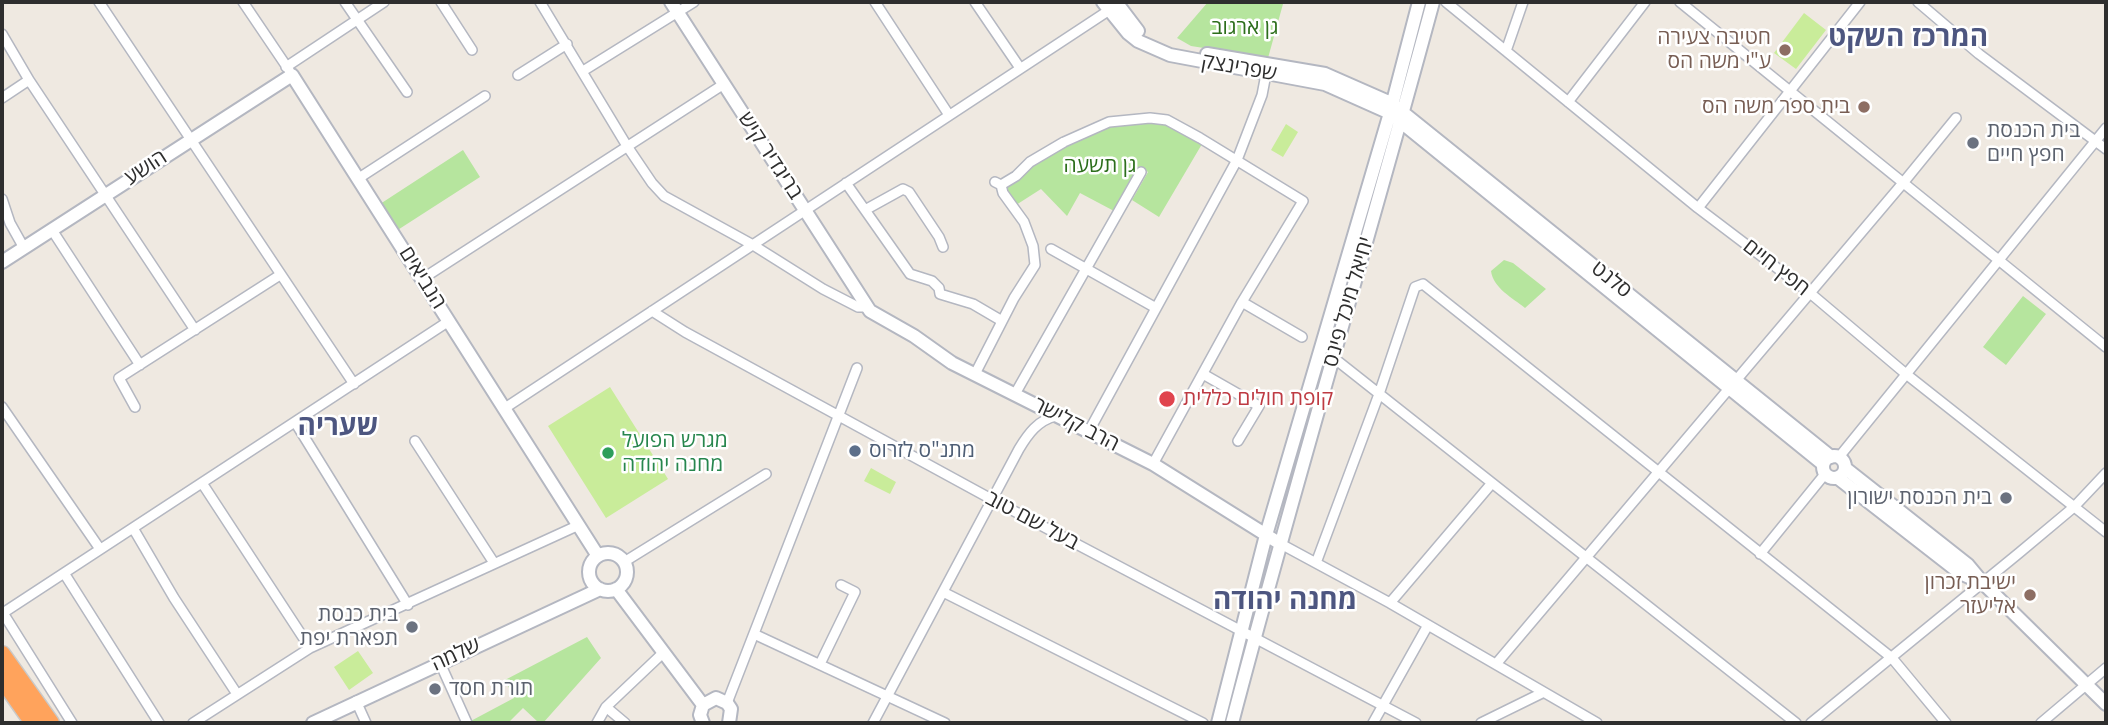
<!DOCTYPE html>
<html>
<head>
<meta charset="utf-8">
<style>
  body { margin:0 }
  #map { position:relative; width:2108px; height:725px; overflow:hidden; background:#efe9e1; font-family:"Open Sans",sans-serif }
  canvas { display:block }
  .frame { position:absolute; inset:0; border:4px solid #2e2e2e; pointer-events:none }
</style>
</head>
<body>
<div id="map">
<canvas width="2108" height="725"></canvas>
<div class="frame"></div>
</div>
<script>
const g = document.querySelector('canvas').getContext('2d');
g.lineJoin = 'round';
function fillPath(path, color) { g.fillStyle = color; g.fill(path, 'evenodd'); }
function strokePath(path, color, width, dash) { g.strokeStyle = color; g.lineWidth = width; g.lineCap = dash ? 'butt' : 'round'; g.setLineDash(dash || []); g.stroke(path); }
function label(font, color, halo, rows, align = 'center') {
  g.font = font + ' "Open Sans","Noto Sans Hebrew",sans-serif'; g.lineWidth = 5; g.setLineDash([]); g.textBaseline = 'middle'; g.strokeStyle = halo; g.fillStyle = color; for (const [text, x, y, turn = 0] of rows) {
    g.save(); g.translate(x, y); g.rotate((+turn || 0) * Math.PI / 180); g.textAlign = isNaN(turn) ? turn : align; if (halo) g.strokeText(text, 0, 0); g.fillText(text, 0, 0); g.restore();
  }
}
fillPath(new Path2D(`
  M1208,2h73l2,2 -15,54 -77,-12 -14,-8z
  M1151,121l13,2 38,21 -43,73 -27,-17 16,-28 -8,-6 -26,45 -34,-18 -13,23 -26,-27 -25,16 -12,-18 27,-22 33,-20 46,-20z
  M463,150l17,27 -87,56 -16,-27z
  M1504,260l9,3 33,26 -21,19c-12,-10 -32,-20 -34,-37z
  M2023,296l23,18 -40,51 -23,-18z
  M587,637l14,21 -58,65h-4l-16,-15 -15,15h-41l47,-25 -9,-18z`), '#b6e59e');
fillPath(new Path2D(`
  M1804,13l22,17 -30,39 -22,-16z
  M1286,124l12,8 -15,25 -12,-7z
  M610,387l58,92 -62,39 -58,-92z
  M871,468l25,14 -6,12 -26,-13z
  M358,651l15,22 -24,17 -15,-23z`), '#c9ec9a');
const street = new Path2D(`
  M99,2l255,382
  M243,2l46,68
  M345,2l62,90
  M441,2l31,48
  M540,2l87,144 25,37 12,13 89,49 70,44 35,18h10
  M875,2l74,113
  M975,2l45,66
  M1446,2l252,206 112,85 96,81 200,158
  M1680,2l426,345
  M1918,2l61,52 127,95
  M2,34l27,46
  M1506,51l17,-49
  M286,67l98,-65
  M583,71l111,-69
  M518,75l49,-31
  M2,98l27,-18 166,250
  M1568,102l77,-100
  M359,178l126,-82
  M995,182l6,3 15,-9 14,-14 34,-20 45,-20 41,-4 17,2 33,18 103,63 -61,101 -89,162
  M846,183l64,91 22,7 7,7 1,6 33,10 29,17
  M2,199l8,24 14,25
  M1698,208l162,-206
  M865,210l38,-21 6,3 30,45 4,10
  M52,230l88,135
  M1051,249l105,59
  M422,279l302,-195
  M1242,302l60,35
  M652,311l33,21 308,168 423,223
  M1330,355l466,368
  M975,374l39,-76 21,-33 -2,-19 -9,-24 -21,-29 -2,-8
  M1203,374l56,32 -21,35
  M1015,394l126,-222
  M2,407l98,142
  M135,407l-16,-29 161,-103
  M505,408l609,-401
  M295,422l113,183
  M1089,431l148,-271 25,-65 5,-26
  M415,441l79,122
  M1839,457l267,-329
  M202,483l108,165
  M133,528l41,70 63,96
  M1279,543l111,60 207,120
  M1760,554l65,-80
  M624,562l142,-88
  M1316,563l63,-169 36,-107 8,-3 469,374 54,65
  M64,573l95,150
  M943,592l260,131
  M1390,603l102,-120
  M754,634l191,89
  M440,663l27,60
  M820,664l35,-72 -14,-7
  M1496,664l407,-481 53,-65
  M356,701l10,22
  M727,703l130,-335
  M606,707l19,16
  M72,723l-69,-110 446,-292
  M193,723l117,-75 269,-123
  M597,723l9,-16 58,-55
  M873,723l146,-274c9,-15 19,-29 37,-33
  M1373,723l55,-98
  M1481,723l61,-30
  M1811,723l208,-170 55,-46 32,-34
  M2041,723l65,-55`);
const secondary = new Path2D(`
  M671,2l199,309 44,25 38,27 201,101 126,79
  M1103,2l25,31 10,8 32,14 155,29 65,29 433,351
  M1116,2l22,29
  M1207,54l118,20 66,29 440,354
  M2,262l290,-187 306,481
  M1823 467a11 11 0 1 1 22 0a11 11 0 1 1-22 0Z
  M1845,468l123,97 15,18 123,121
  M1838,478l122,95 18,8
  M589 572a19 19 0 1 1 38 0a19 19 0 1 1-38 0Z
  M616,589l87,116
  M313,723l287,-134
  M703,723l-3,-8 3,-10 13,-7 11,5 4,6 -2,14
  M1218,723l48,-188 124,-422 29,-111
  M1232,723c63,-241 136,-480 201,-721`);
const highway = new Path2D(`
  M2,654l49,69
  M2,679l31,44`);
strokePath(street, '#b4b7c1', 12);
strokePath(secondary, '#b4b7c1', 16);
strokePath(highway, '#c9c9c9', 19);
strokePath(street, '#fff', 9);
strokePath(secondary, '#fff', 12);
strokePath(highway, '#ffa35c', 16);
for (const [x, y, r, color] of [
  [1785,50,7,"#8d6e63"],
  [1864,107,7,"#8d6e63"],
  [1973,143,7,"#6b7280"],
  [1167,399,9,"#e0444e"],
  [855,451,7,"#5c6f8a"],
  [608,453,7,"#2e9e5b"],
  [2006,498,7,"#6b7280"],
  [2030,595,7,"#8d6e63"],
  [412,627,7,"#6b7280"],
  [435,689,7,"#6b7280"]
]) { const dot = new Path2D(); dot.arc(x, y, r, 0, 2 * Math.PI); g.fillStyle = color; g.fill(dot); strokePath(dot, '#fff', 2.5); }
label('21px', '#2c6e1b', '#fff', [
  ["גן ארגוב",1245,28],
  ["גן תשעה",1100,166]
]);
label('21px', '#785e54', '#fff', [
  ["חטיבה צעירה",1771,38],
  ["ע\"י משה הס",1771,62],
  ["בית ספר משה הס",1850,107],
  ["ישיבת זכרון",2016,583],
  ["אליעזר",2016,607]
], 'right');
label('21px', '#2e2e2e', '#fff', [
  ["שפרינצק",1239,68,10],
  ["בריגדיר קיש",770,156,57],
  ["הושע",146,168,-33],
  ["חפץ חיים",1776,268,38],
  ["הנביאים",422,278,58],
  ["סלנט",1611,280,39],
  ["יחיאל מיכל פינס",1349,302,-74],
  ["הרב קלישר",1076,425,27],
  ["בעל שם טוב",1032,521,28],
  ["שלמה",456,655,-25]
]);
label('21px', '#5b616d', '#fff', [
  ["בית הכנסת",1987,131],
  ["חפץ חיים",1987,155],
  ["בית הכנסת ישורון",1992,498,"right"],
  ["בית כנסת",398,615,"right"],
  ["תפארת יפת",398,639,"right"],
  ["תורת חסד",449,689]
], 'left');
label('21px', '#be3a42', '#fff', [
  ["קופת חולים כללית",1183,399]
], 'left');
label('21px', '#27864d', '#fff', [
  ["מגרש הפועל",622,441],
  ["מחנה יהודה",622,465]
], 'left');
label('21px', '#4e5e75', '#fff', [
  ["מתנ\"ס לזרוס",869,451]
], 'left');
label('bold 28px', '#4d5680', '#fff', [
  ["המרכז השקט",1908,38],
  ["שעריה",338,427],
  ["מחנה יהודה",1285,601]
]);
</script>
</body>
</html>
